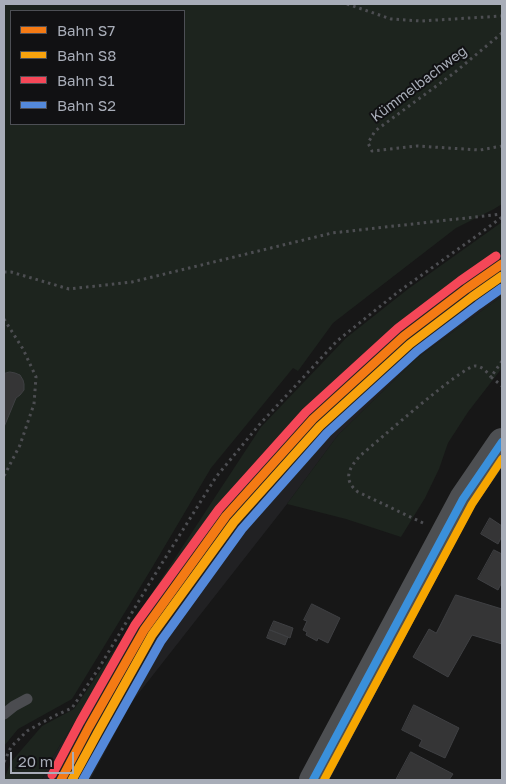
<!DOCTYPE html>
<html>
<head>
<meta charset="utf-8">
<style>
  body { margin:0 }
  #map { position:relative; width:506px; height:784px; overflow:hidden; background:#171717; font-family:"Golos Text",sans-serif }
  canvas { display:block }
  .frame { position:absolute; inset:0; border:5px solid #a8adb8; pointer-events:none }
  .legend { position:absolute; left:10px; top:10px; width:175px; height:115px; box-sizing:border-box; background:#111113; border:1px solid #4d4f55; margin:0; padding:6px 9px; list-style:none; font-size:15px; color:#a8adb8 }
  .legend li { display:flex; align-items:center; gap:10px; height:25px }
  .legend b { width:25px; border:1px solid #4d4f55 }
  .scale { position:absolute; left:10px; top:752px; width:64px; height:22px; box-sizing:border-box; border:2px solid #a8adb8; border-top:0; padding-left:6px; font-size:15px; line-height:18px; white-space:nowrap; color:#a8adb8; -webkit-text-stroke:4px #111113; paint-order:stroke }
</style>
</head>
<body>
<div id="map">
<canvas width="506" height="784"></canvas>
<div class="frame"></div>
<ul class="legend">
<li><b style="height:6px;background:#f47a14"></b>Bahn S7</li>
<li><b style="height:6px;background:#f8a20d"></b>Bahn S8</li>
<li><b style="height:6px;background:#f54758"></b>Bahn S1</li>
<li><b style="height:6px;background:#5489da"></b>Bahn S2</li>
</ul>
<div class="scale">20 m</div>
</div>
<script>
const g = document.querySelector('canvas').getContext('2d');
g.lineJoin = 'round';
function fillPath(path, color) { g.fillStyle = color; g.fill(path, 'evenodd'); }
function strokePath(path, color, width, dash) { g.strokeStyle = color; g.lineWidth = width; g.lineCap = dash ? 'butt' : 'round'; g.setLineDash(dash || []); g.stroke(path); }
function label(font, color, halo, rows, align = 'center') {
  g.font = font + ' "Golos Text",sans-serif'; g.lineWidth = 4; g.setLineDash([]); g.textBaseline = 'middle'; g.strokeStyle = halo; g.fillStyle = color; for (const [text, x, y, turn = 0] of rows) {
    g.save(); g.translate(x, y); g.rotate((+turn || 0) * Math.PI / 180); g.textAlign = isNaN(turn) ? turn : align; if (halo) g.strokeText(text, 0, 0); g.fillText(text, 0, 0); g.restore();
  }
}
fillPath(new Path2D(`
  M502,253v43l-85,62 -79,77 -51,69 -156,199 -41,77h-48l10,-22 96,-151 71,-98 90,-101 86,-80z`), '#212123');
fillPath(new Path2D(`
  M4,4h498v200l-8,5 -38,19 -123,95 -35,48 -5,-3 -82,100 -58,98 -81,133 -54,30 -14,17zM11,11h173v113h-173z
  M502,222v31l-107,75 -86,80 -90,101 -71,98 -96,151 -10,22h-38l7,-18 31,-36 32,-17 46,-67 141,-215 85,-89 62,-49z
  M502,296v72l-34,44 -20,31 -9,26 -14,29 -24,39 -55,-18 -59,-15 51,-69 79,-77z`), '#1d241e');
const building = new Path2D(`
  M10,372l5,1 5,2 3,5 1,4v6l-4,5 -4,3 -12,29v-53z
  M490,518l12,8v10l-4,8 -17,-10z
  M494,550l8,4v28l-4,8 -20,-11z
  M456,595l46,14v35l-30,-9 -24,42 -35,-20 16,-28 7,4z
  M312,604l28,14 -12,25 -10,-5 -1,3 -11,-6 1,-3 -4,-2 4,-9 -3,-1z
  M274,621l19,7 -3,10 -20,-8z
  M270,630l18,7 -3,8 -18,-7z
  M414,705l45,23 -14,30 -26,-12 3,-6 -20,-10z
  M411,752l42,22 -4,6h-53z`);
fillPath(building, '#353536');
strokePath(building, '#3f4043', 1);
strokePath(new Path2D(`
  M347,4l44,15 30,2 81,-5
  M502,33l-48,40 -79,58 -7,12 4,8 45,-5 63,4 22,-4
  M4,272h7l58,17 63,-7 200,-49 170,-19
  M4,319l19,30 13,28 -2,27 -14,41 -16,31
  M502,361l-11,16 11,9
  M423,523l-65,-31c-16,-12 -9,-25 3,-37 17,-14 100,-88 114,-89 7,0 12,6 16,11
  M4,762l7,-15 16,-16 27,-15 18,-8 27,-40 50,-84 67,-107 43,-52 78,-84 61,-49 84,-60 20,-15`), '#4d4e52', 3, [2.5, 4]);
strokePath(new Path2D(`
  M4,714l10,-8 13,-7`), '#4b4c50', 11);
strokePath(new Path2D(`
  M313,780l150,-281 39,-57`), '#4d4f52', 28);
strokePath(new Path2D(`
  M313,780l150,-281 39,-57`), '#3a90db', 8);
strokePath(new Path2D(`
  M324,780l148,-276 30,-45`), '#f7a600', 8);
strokePath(new Path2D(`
  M61,780l28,-53 55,-97 82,-114 87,-97 91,-83 62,-47 36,-25`), '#f47a14', 9);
strokePath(new Path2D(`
  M72,780l26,-48 54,-97 82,-113 86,-96 90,-82 62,-47 30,-21`), '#f8a20d', 9);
strokePath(new Path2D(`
  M52,775l28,-53 55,-97 84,-116 87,-97 92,-84 62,-47 36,-25`), '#f54758', 9);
strokePath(new Path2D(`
  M83,780l24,-43 54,-96 81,-112 85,-96 90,-82 61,-46 24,-17`), '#5489da', 9);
label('14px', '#a8adb8', '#111113', [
  ["Kümmelbachweg",419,84,-37]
]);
</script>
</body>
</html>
